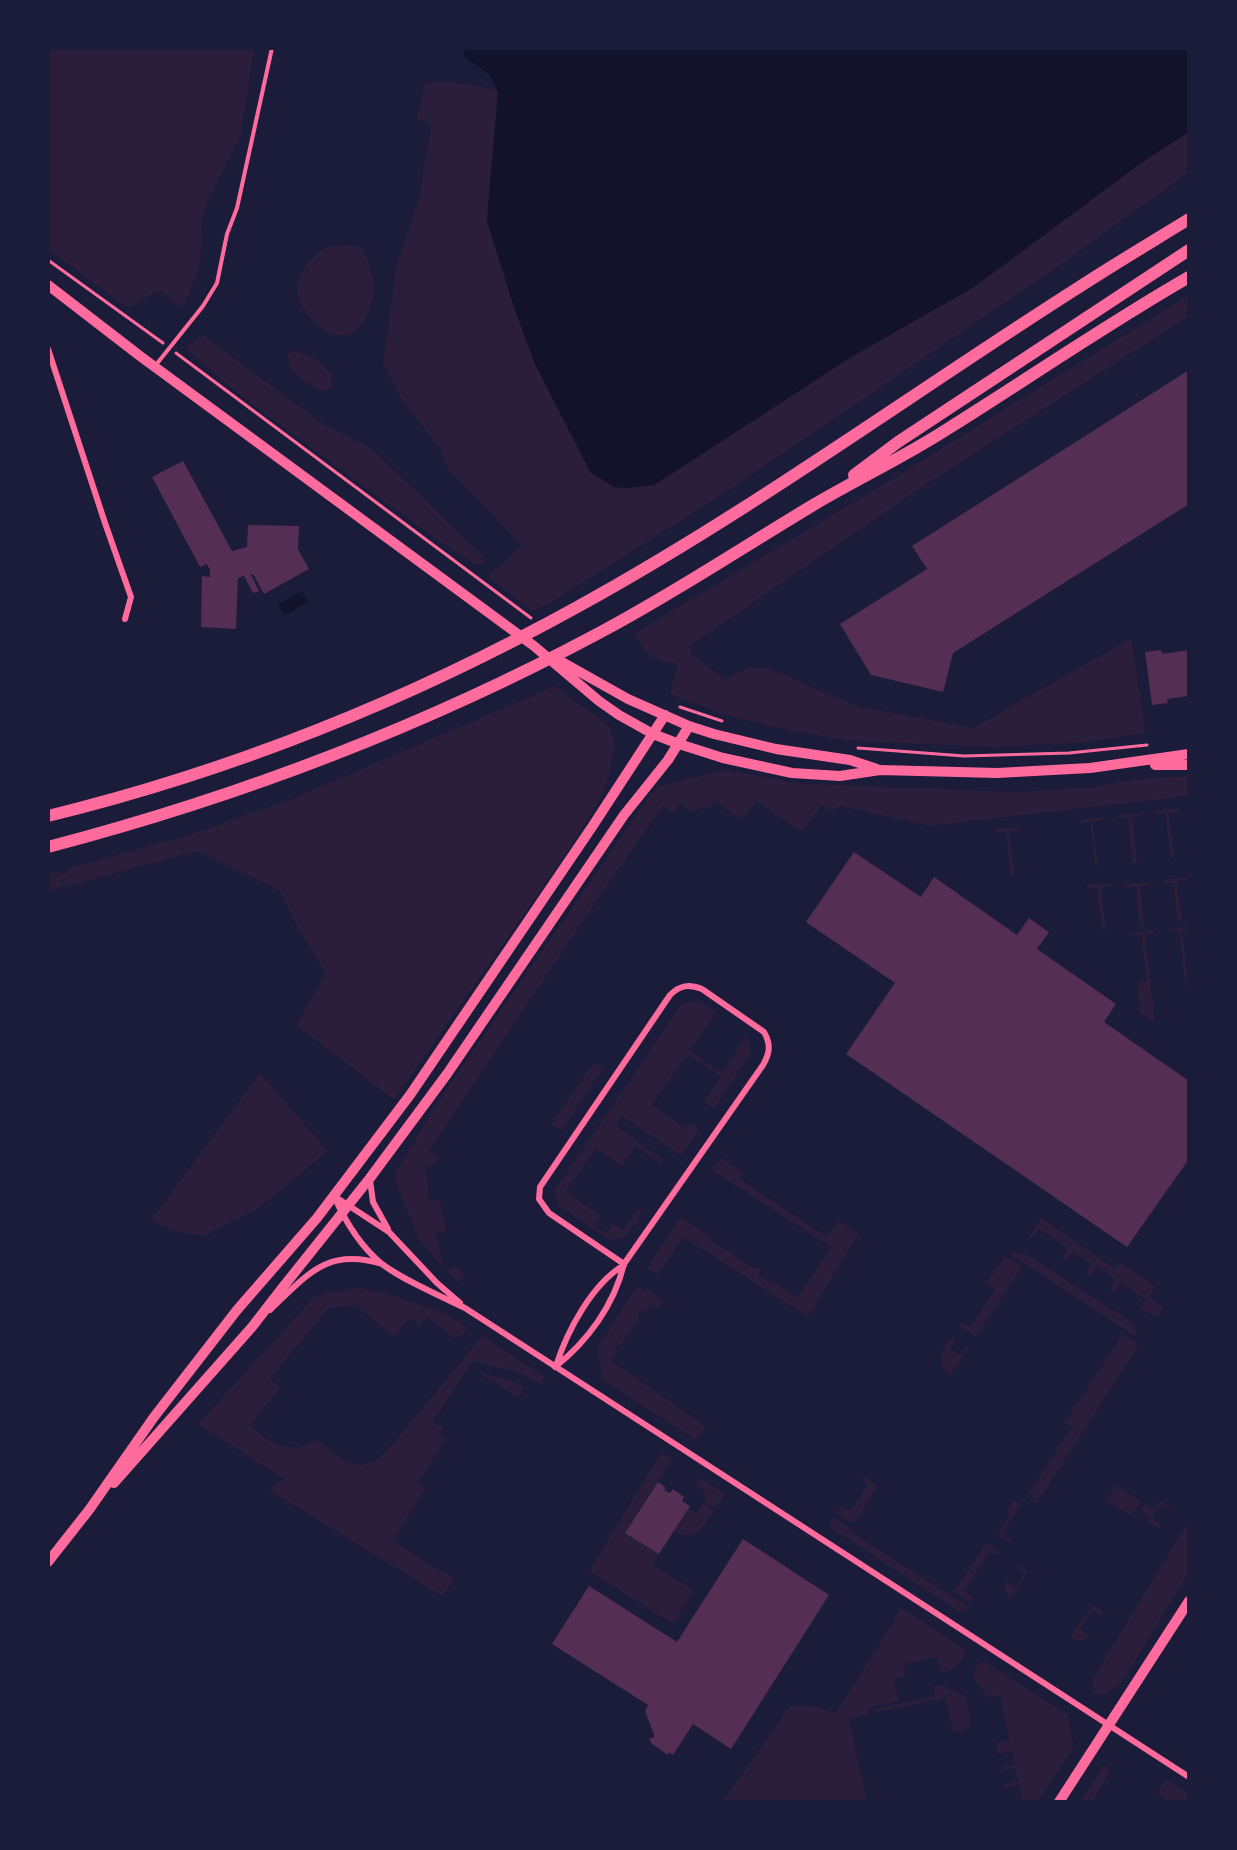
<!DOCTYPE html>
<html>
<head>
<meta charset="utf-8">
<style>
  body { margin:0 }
  #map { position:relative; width:1237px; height:1850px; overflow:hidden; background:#1b1b3a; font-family:"Fira Sans Condensed",sans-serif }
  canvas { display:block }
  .frame { position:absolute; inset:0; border:50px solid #1b1b3a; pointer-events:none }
</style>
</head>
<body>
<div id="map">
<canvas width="1237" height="1850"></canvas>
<div class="frame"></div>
</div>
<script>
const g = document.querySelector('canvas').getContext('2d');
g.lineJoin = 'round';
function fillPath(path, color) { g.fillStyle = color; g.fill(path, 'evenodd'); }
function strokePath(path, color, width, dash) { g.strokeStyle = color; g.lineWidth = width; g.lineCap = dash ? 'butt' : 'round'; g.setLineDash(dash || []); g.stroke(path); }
fillPath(new Path2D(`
  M48,48h206l-13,87 -38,77 -3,52 -15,40 -7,2 -17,-15 -17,7 -15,11 -81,-60z
  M447,81l38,6 13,5 -11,129 27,86 21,57 120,121 196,-128 123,-70 167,-124 48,-31v40l-139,100 -324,220 -171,108 -23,11 -45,-35 17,-13 18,-18 -74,-75 -8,-21 -43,-56 -14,-31 13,-94 23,-70 12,-74 -14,-5 8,-36z
  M348,245l13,2c13,25 20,42 6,69 -15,30 -39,22 -57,1 -7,-8 -14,-18 -13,-29 0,-5 4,-12 6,-17 3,-8 14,-18 22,-23 6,-3 16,-2 23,-3z
  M1189,295v21l-264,169 -234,160v9l34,25 25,-11 20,1 86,37 117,22 158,-90 15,95 -65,10 -87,4 -146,-6 -73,-14 -51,-12 -54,-21 8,-30c-29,-6 -29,-4 -43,-31l259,-155z
  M203,335l116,86 53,28 108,104 4,2 -1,8 -6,2 -37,-23 -198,-145 -57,-49z
  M296,350l23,11 13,14 -1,13 -9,3c-17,-10 -34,-14 -34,-37z
  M555,686l55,41 5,19 -9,40 -8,18 -34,53 -170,243 -98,-75 30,-51 -30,-50 -16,-33 -82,-40 -150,40v-18l10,-2 1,3 10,-2v-4l113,-31 110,-38z
  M726,770l71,13 216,9 73,-4 51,-9 52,-3v20l-260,30 -88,-20 -10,5 -9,-6 -20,27 -46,-31 -14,20 -27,-20 -6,7h-7l-10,4 -12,-9 -7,10 -10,-7 -57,81 -177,264 9,6 -1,7 -11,1 3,35h11l6,31 -11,3 10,35 11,-2 8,7 -7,9 -39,-45 -22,-55 -1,-5 1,-6 45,-75 209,-302 9,-9z
  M1179,808v4l-10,1 5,45 -3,1 -6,-46 -9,1 -1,-3z
  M1141,813v3l-9,1 5,46h-4l-5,-45h-10l-1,-3z
  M1103,817v3l-10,2 5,45h-3l-5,-45 -11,1v-3z
  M1019,827l1,3 -11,2 6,45h-4l-5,-45 -11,1v-4z
  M1187,877v3l-10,2 5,40h-4l-5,-39h-9l-1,-3z
  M1149,882v3l-9,1 4,40 -4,1 -4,-40 -10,1 -1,-4z
  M1111,883v3l-10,2 5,43h-4l-5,-43 -10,1v-4z
  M1189,926v3l-7,1 7,56v30l-10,-85h-10v-2z
  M1154,930l1,3 -10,2 10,85 -3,1 -12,-8 -3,-31 10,-1 -6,-46 -10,1v-3z
  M699,1001l18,11 -27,39 13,9 -2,3 -14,-8 -35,50 34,23 4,-5 9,6 -18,27 -59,-40 -6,10 48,34 -3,4 -25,-18 -14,20 -26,-18 -30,43 34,25 -5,9 11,8 7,-10 10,7 18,-25c3,12 -10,23 -16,32l-16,3 -51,-35 -3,-15 127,-187z
  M745,1037l5,4 1,12 -37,56 -10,-7 17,-25 -16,-11 2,-3 15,10z
  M594,1062l9,7 -42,62 -10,-7z
  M260,1073l68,78 -68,56 -55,29 -29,-4 -25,-12z
  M720,1157l24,16 -4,6 87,58 11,-16 21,12 -51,84 -125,-80 -25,38 -11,-7 33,-51 31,20 -1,3 19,12 2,-2 2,1 -1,3 23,15 2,-1 4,2 -2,5 11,8 2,-2 26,16 33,-50 -120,-77z
  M1041,1218l74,51 5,-7 36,25 -7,10 14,10 -5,9 -5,-1 -14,-6 6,-10 -24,-16 -7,10 -4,-3 6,-10 -19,-13 -7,10 -5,-3 7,-10 -19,-12 -7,9 -4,-3 6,-10 -29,-19 -7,10 -3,-2z
  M1013,1252l14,3 103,66 4,4 4,13 -129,-84z
  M1005,1256l17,11 -46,70 -18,-11 3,-4 9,6 25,-39 -9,-6z
  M637,1286l8,6 3,-2 15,11 -5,8 -8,-5 -6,9 -3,-2 -4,6 2,2 -18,26 -3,-1 -3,5 2,2 -6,10 95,65 -10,14 -93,-60 -6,-31z
  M356,1287c37,9 82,18 112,41l-7,8 -7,2 -27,-22 -7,9 -10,-7 -16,19 -39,-32 -26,3 -59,70 10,10 -30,37 22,18 25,5 21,-8c28,24 44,39 73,6l91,-110 62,40 -2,7h-3l-24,-11 -42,-11 -40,61 10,6 -3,7 6,4 -28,44 8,5 -33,52 38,26 24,12 -13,18 -173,-106 15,-11 -86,-55 116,-127z
  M1123,1334l15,10 -2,6 -100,154 -2,-1 1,-4 -5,-4 -5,7 -1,-1 47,-73 -7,-5z
  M952,1338l4,1 -6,10 10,6 6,-10 3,2 -19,29c-13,-10 -11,-29 2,-38z
  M480,1372l40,12 3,2v7l-4,4 -5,-2 -35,-22z
  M661,1453l11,7 -47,72 34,22 -6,11 41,25 -21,34 -84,-53z
  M860,1476l5,1 13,9 -24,38 -18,-11 4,-6 10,5 18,-28 -9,-7z
  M700,1477l25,17 -9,14 -10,-6 -4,-15 -8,1z
  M1116,1485l25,16 -10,15 -25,-16z
  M1014,1500l7,5 -19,29 10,6 -4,1 -11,-6 13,-20 -4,-3z
  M1160,1500l12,9 -1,2 -11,-6 -8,13 10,7 -3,4 -12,-8 3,-4 -8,-5 -3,4 -2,-1 8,-11 9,6z
  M703,1503l11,7c-10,16 -19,34 -41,21l15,-23 9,5z
  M833,1517l18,11 -1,3 118,76 -2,3 -7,2 -128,-84 -1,-4z
  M1189,1520v52l-66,109 -17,12 -13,2 -1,-15z
  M986,1543l14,9 1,5 -11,-6 -26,40 10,7 -3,5 -17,-11z
  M1018,1565l10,7 -18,27 -6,-8 1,-10 10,6 9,-14 -10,-7z
  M1093,1604l10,7 -1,5 -10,-6 -12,19 9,6 -6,5 -7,1 -6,-3z
  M900,1607l66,43c-3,14 -11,20 -25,23l-4,-16 -33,7 2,12 -12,3 5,22 -31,7 1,7 -20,4 18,83h-145l69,-97 29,2 15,7 57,-90z
  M983,1661l84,53 7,33 -36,55h-30l14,-4 -3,-13 -14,3v-4l13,-3 -3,-13 -13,3 -1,-4 14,-2 -3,-14 -14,3 -2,-11 13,-3 -9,-45 -14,3 -3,-8 -9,-11 1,-11z
  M942,1685l24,11 5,24 -4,9 -14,3 -8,-34 -71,15 -1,-4 61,-13 -1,-10z
  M1103,1765l8,5 -19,32h-11z
  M1166,1779l21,14 2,9h-20l-10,-7 -1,-3z`), '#2a1e3b');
fillPath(new Path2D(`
  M464,48h725v84l-48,31 -167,124 -123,70 -197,128 -29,3 -11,-1 -24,-15 -55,-108 -21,-57 -27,-86 11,-129 -9,-18 -24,-17z
  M302,591l6,11 -24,13 -6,-10z`), '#12122b');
fillPath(new Path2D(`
  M1189,370v134l-236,149 -10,39 -72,-17 -31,-51 87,-55 -15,-23z
  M183,461l49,90 15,-4 1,-22 51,1 -1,23 11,20 -45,25 -11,-20 -2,1 8,16 -6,2 -9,-17 -6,2 -2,51 -35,-2 1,-51 8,1v-7l-3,-6 -7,3 -48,-90z
  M1161,650l1,4 27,-4v46l-22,3 1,4 -16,2 -7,-53z
  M854,852l67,45 13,-20 83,58 12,-17 11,8 9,6 -12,17 79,55 -12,18 85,59v78l-62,88 -281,-193 49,-71 -89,-61z
  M658,1482l8,6 -2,2 6,3 3,-4 11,8 -2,4 8,5 -31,48 -34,-21z
  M743,1539l86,56 -98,154 -38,-25 -20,31 -4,-3 -1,3 -16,-11 -3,-5 6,-2 -10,-26 3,-6 -96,-61 37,-58 88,56z`), '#542f53');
strokePath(new Path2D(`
  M48,260l115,83
  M176,353l355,265
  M680,707l42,14
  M858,748l106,8 105,-3 78,-8`), '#ff6b9d', 3);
strokePath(new Path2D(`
  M155,366l48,-60 14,-23 10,-49 10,-26 35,-160`), '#ff6b9d', 4);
strokePath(new Path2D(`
  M48,349l57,174 26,74 -6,22
  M370,1180l3,22 15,27
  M334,1196c11,25 26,50 48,68 21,16 58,32 83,44l724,469
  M334,1196l55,36 48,51 23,20
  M270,1310c37,-35 57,-63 112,-46
  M556,1366c11,-35 36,-82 68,-101
  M555,1367c33,-26 59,-62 69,-103l139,-199c7,-12 8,-21 1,-33l-62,-43c-13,-5 -22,-4 -32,6l-130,192 -1,12 10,14 75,51`), '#ff6b9d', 6);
strokePath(new Path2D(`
  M48,285l92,71 394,290 65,55 20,14 34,19 26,10 44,14 69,15 48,3 40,-6 117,3 93,-5 99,-14
  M555,658l73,41 61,27 25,8 62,15 74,11 27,9
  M1155,765h34
  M114,1483l138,-156 31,-40 87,-109 77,-104 177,-259 44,-55 21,-34
  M48,1562l41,-52 65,-93 83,-107 80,-92 93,-123 182,-268 73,-112
  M1059,1802l130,-201`), '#ff6b9d', 10);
strokePath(new Path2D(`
  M854,475l44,-33 291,-192
  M48,816c184,-45 365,-118 531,-210 171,-94 329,-210 494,-315 38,-25 77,-48 116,-72
  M48,847c191,-50 377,-121 551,-214 74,-39 144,-86 216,-129 44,-26 91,-48 134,-76 80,-50 158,-104 240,-151`), '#ff6b9d', 12);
</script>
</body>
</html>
